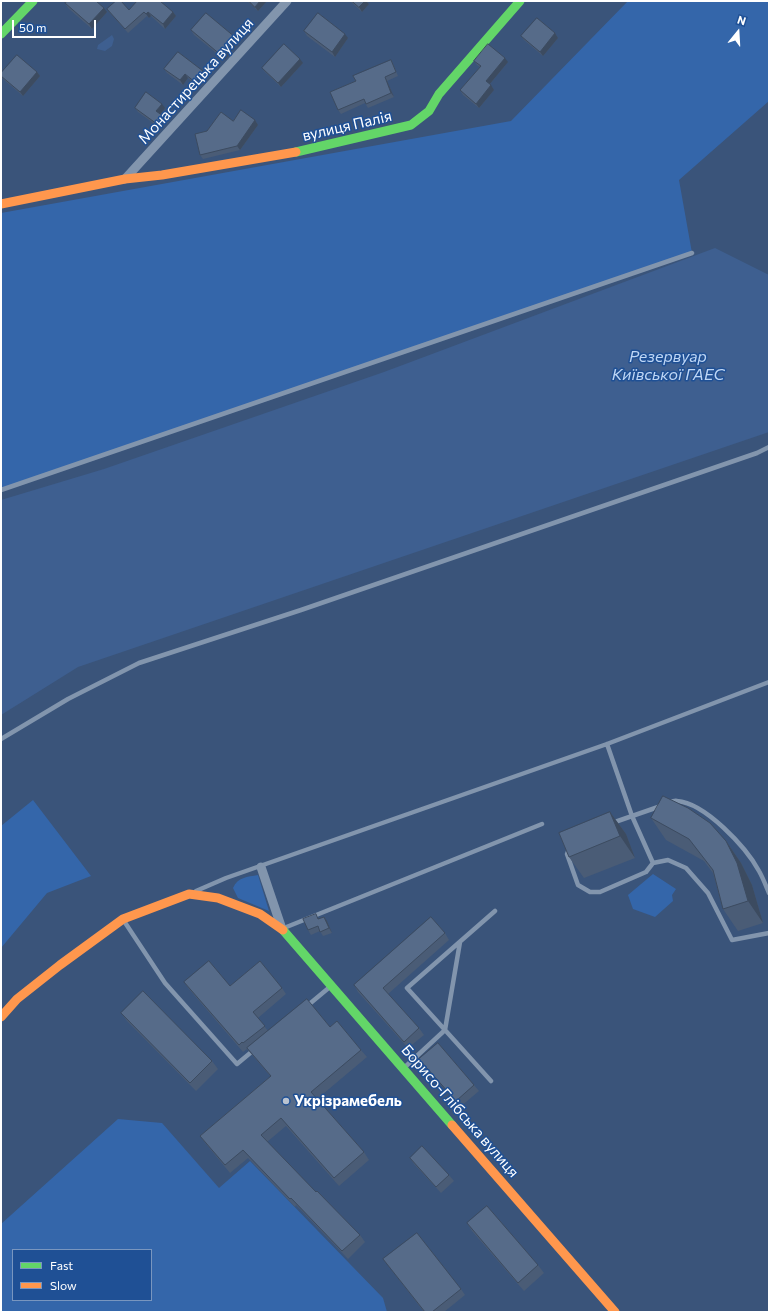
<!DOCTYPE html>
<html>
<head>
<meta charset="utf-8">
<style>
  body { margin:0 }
  #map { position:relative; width:770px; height:1313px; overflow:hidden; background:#3a547a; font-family:Commissioner,sans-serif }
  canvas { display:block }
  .frame { position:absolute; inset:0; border:2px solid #fff; pointer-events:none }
  .legend { position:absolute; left:12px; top:1249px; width:140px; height:52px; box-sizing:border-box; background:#1f5095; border:1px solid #7996bf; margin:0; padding:5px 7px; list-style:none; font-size:12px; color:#fff }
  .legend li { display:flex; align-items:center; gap:8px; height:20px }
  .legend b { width:20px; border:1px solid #7996bf }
  .north { position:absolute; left:718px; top:12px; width:40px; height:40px; -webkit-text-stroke:3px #1f5095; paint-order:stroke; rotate:18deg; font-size:11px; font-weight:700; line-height:16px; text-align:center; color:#fff }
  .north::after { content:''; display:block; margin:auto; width:14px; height:18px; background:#fff; clip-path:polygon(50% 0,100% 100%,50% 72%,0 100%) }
  .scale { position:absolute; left:12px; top:20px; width:84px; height:18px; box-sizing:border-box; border:2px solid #fff; border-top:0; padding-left:5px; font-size:12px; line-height:14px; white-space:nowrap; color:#fff; -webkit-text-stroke:3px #1f5095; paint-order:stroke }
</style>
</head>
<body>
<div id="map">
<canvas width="770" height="1313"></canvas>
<div class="frame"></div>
<ul class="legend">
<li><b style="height:5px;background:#63d668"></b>Fast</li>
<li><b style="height:5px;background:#ff974d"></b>Slow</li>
</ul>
<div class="north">N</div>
<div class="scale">50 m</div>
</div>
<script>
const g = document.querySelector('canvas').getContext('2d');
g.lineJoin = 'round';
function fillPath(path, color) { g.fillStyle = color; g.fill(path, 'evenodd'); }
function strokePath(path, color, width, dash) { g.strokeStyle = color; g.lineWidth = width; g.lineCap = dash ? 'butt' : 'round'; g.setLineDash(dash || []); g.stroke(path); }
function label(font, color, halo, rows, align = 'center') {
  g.font = font + ' Commissioner,sans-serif'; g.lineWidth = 3; g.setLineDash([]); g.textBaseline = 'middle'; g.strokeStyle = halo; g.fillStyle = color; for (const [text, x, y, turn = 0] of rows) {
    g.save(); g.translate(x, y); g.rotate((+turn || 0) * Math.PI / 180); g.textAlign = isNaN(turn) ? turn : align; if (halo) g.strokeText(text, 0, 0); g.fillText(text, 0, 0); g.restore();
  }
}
fillPath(new Path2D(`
  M628,1h141v100l-90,79 13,73 -691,237v-277l510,-92z
  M33,800l58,76 -44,17 -46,55v-122z
  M653,874l23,15 -4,6 1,6 -18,16 -22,-8 -5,-14z
  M258,875l11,36 -31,-13 -5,-10c5,-11 14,-11 25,-13z
  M118,1119l44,4 57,65 31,-27 133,137 4,14h-386v-88zM13,1250h138v50h-138z`), '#3466aa');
fillPath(new Path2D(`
  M112,35l2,4 -2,7 -7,5 -8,-2 1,-4z
  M715,248l54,27v157l-691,235 -77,48v-215l103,-31 280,-97z`), '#3e5f90');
strokePath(new Path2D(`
  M1,490l691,-237
  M1,739l67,-40 71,-36 162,-53 456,-157 12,-6
  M607,744l25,72 21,47 15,-3 18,8 22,25 24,47 37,-7
  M668,803c3,-1 6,-3 9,-2 28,2 69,46 82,70 4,7 7,15 10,22
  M612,823l49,-17
  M569,849l-2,5 11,31 12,7h10l46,-20 7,-9
  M196,891l30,-13 381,-134 162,-62
  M124,921l41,62 72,81 18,-15
  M284,928l258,-104
  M460,942l-15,88 46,51
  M307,1006l24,-20
  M405,1067l40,-37 -38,-42 88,-77`), '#8295ad', 4.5);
strokePath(new Path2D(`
  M125,179l162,-178
  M261,867l21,62`), '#8295ad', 9);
strokePath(new Path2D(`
  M1,34l32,-33
  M296,152l115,-27 18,-14 10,-17 81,-93
  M283,930l169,195`), '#63d668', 9);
strokePath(new Path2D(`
  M1,204l124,-25 37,-4 134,-23
  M1,1017l16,-18 43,-34 63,-46 66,-25 29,4 42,16 23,16
  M452,1125l163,187`), '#ff974d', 9);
fillPath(new Path2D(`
  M137,1h27l-2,2 11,9 3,4 -11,13 -14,-13 -2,2 -2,-2 -19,17 -18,-20 -3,-4 22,1z
  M247,1h20l-9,10z
  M350,1h16l3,3 -7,8z
  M65,3l42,9 -15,17 -24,-21z
  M191,30l48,12 -14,18 -31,-25z
  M304,31l44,7 -13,19 -28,-21z
  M555,33l3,5 -15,18 -19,-16 -3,-4z
  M391,60l2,4 5,12 -11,5 7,16 -26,11 -3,-5 -24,11 -3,-4 18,-29z
  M474,61l34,1 -18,22 4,6 -15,18 -16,-13 -3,-5 20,-23 -3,-2z
  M303,63l-22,24 -16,-15 -3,-4z
  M164,69l39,2 3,4 -8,11 -10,-8 -5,7 -16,-12z
  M37,72l3,4 -17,20 -20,-17 -2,-3v-3z
  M135,108h30l-5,6 6,6 -6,8 -22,-16z
  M255,120l3,5 -18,25 -37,9 -3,-4 7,-24 26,-10z
  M610,812l16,22 9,24 -51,20 -15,-21z
  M651,818l75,23 15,22 11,22 11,38 -25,8 -15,-22 -10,-36 -9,-12 -38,-21z
  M324,917l3,4 5,12 -9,3 -3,-5 -9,4 -3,-5 11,-11z
  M445,933l4,7 -61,54 31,34 5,7 -16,13 -50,-56 -4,-7z
  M184,982l46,4 52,2 4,6 -28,24 10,13 62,-4 31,23 6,7 -50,42 47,53 5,8 -30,26 -53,-60 -19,16 49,50 44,43 5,7 -17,17 -52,-54 -1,2 -47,-49 -18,15 -24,-29 -6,-8 71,-59 -18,-21 -5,-6 -1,-1 -4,3 -54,-63z
  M121,1013l91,48 6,8 -22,22 -69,-70z
  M419,1059l55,26 5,6 -19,16 -36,-42z
  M410,1158l39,17 5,6 -13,12 -27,-29z
  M467,1223l71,42 6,8 -20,18 -52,-60z
  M383,1259l78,30 4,6 -21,17h-20z`), '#4a5c76');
fillPath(new Path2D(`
  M260,1h7l-9,10 -3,-4z
  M365,1h1l3,3 -7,8 -3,-5z
  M104,8l3,4 -15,17 -3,-5z
  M148,12l3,4 -2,2 -3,-4z
  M173,12l3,4 -11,13 -2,-5z
  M555,33l3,5 -15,18 -3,-4z
  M345,34l3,4 -13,19 -3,-5z
  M236,38l3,4 -14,18 -3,-4z
  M505,58l3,4 -19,23 -3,-4z
  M300,59l3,4 -22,24 -3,-4z
  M203,71l3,4 -8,11 -3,-4z
  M37,72l3,4 -17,20 -3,-4z
  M185,74l3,4 -5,7 -3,-5z
  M385,77l2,4 7,16 -3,-4z
  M491,85l3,5 -15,18 -3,-4z
  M162,104l3,4 -6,8 -3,-5z
  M163,116l3,4 -6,8 -3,-4z
  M255,120l3,5 -18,25 -3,-4z
  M610,812l16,22 9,24 -15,-22z
  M726,841l15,22 11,22 11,38 -15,-22z
  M324,917l3,4 5,12 -3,-5z`), '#3c4b60');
const building = new Path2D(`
  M68,1h28l8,7 -15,16 -24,-21z
  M116,1h5l8,9 8,-9h23l13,11 -10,12 -15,-12 -2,2 -2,-2 -19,17 -18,-20z
  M249,1h11l-5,6z
  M352,1h13l-6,6z
  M206,13l30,25 -14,18 -31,-26z
  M318,13l27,21 -13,18 -28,-21z
  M537,18l18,15 -15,19 -19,-16z
  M284,44l16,15 -22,24 -16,-15z
  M488,44l17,14 -19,23 5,4 -15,19 -16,-14 21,-24 -7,-5z
  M178,52l25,19 -8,11 -10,-8 -5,6 -16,-11z
  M17,55l20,17 -17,20 -19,-16v-3z
  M391,60l5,12 -11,5 6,16 -25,11 -2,-5 -26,11 -8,-18 26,-11 -3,-5z
  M146,92l16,12 -6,7 7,5 -6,8 -22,-16z
  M241,110l14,10 -18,26 -37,9 -5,-21 12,-3 14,-19 12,9z
  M663,796l25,12 22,15 16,18 11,22 11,38 -25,8 -10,-39 -24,-31 -38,-21z
  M610,812l10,24 -51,21 -10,-24z
  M316,914l2,5 6,-2 5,11 -9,4 -2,-6 -10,4 -5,-11z
  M431,917l14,16 -62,55 36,40 -15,14 -50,-57z
  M209,961l21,25 30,-25 22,27 -29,24 12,14 -22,17 -1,-1 -3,3 -55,-63z
  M143,991l69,70 -22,22 -69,-70z
  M307,999l23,28 7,-6 24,29 -50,42 53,60 -30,26 -53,-60 -20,17 55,57 1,-1 43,44 -18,16 -51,-53 -1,1 -47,-49 -18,15 -25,-29 71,-60 -24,-28z
  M438,1043l36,42 -18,16 -37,-42z
  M422,1146l27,29 -13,12 -26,-29z
  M487,1206l51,59 -20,18 -51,-60z
  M417,1233l44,56 -29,23h-7l-42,-53z`);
fillPath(building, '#566b89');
strokePath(building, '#3c4b60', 1);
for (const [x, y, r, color] of [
  [286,1101,4,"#bac3d0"]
]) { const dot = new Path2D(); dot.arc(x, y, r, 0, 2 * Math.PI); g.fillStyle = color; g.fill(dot); strokePath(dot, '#1f5095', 1.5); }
label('15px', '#fff', '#1f5095', [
  ["Монастирецька вулиця",196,81,-48],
  ["вулиця Палія",347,126,-13],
  ["Борисо-Глібська вулиця",460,1111,49]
]);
label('bold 15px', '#fff', '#1f5095', [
  ["Укрізрамебель",294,1101]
], 'left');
label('italic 16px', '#bed6f5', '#1f5095', [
  ["Резервуар",668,357],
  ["Київської ГАЕС",668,375]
]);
</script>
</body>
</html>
